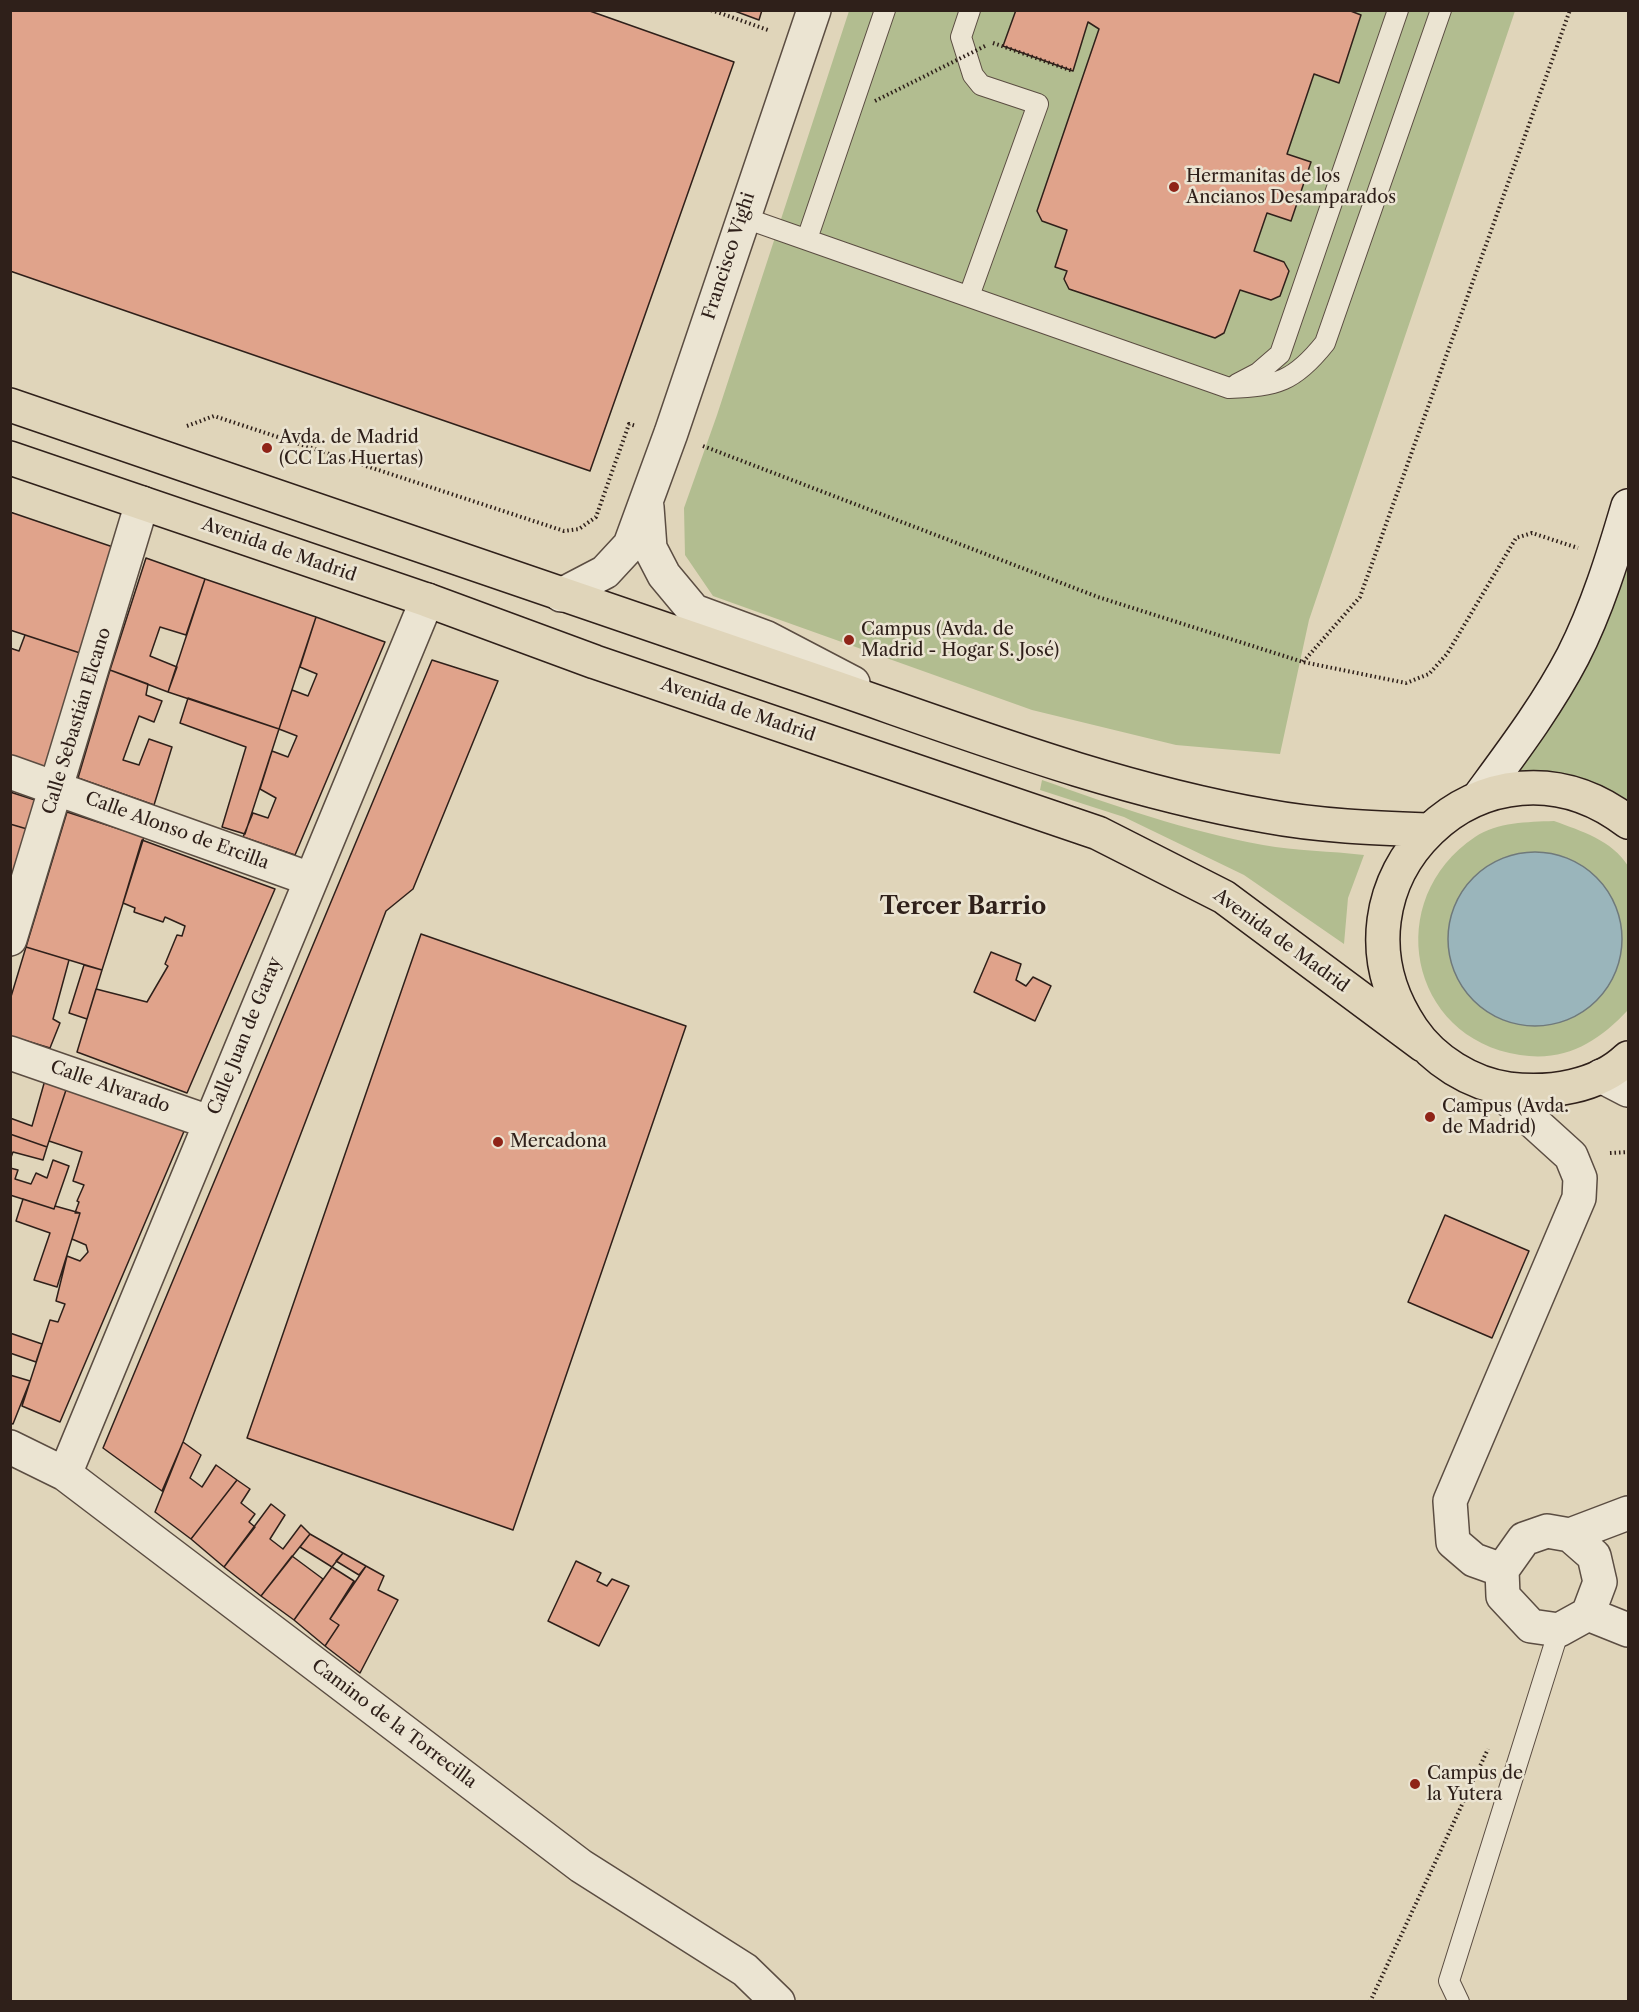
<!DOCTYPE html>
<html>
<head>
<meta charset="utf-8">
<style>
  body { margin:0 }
  #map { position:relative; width:1639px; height:2012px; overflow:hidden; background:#e0d5ba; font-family:"Libre Caslon Text",serif }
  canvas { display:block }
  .frame { position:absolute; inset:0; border:12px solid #2f201a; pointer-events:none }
</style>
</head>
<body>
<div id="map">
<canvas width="1639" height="2012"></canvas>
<div class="frame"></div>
</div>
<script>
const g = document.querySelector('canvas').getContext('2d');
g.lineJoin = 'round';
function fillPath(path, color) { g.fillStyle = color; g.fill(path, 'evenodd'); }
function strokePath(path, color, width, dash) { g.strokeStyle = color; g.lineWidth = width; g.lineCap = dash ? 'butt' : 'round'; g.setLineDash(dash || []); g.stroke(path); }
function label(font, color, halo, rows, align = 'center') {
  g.font = font + ' "Libre Caslon Text",serif'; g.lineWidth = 5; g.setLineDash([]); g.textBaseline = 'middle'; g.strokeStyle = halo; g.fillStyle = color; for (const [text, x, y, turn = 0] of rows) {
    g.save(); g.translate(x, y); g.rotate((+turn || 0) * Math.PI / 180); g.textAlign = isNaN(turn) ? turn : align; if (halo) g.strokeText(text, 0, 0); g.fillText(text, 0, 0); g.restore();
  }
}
fillPath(new Path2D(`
  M849,11h167l-13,35 70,25 15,-49 10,4 1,3 -62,182 5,10 25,9 -12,37 12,4 -3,8 5,10 146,49 9,-5 16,-43 30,10 10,-5 9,-24 -5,-9 -30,-11 13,-38 24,8 20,-59 -24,-8 27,-80 25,8 22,-66 -13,-5h167l-206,609 -29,134 -104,-9 -144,-35 -319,-114 -28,-41 -1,-47 33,-93z
  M1612,560l16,4v258l-20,-16 -129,-9z
  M1042,780c73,26 144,51 221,65 33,6 68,6 101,10l-16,43 -4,46 -100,-69 -120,-58 -84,-27z
  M1554,821c27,10 58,19 74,45v144c-30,32 -62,52 -108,45 -112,-17 -138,-156 -45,-218 23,-15 52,-15 79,-16z`), '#b2bd90');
const water = new Path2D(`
  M1448 939a87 87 0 1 1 174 0a87 87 0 1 1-174 0Z`);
fillPath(water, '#9ab5bb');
strokePath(water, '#6f797b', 1.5);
const building = new Path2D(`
  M10,10h577l147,52 -144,409 -580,-200z
  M732,10h30l-3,10z
  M1016,10h332l13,5 -22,68 -25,-9 -27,80 24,8 -20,59 -24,-8 -13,38 30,11 5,9 -9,25 -9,4 -31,-10 -16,43 -9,5 -146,-49 -5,-10 3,-8 -12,-4 12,-37 -25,-9 -5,-10 62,-182 -11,-7 -15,49 -70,-25z
  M10,512l103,35 -33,106 -70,-23z
  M146,558l59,21 -19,56 -26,-8 -10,29 27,11 -9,25 -58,-22z
  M205,579l111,38 -37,112 -111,-37z
  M316,617l69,25 -90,213 -52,-18 10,-24 15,5 8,-20 -16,-9 12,-38 16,6 9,-21 -18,-7 13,-39 16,6 9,-22 -17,-7z
  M25,635l55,18 -35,114 -35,-12v-107l9,3z
  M432,660l66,21 -85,208 -27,22 -203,531 -21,49 -59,-43z
  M110,670l38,14 -2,11 16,6 -8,21 -15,-6 -16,44 16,5 10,-26 23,8 -18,58 -76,-27z
  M188,698l91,31 -34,105 -23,-7 24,-80 -66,-24z
  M10,792l25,8 -8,29 -17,-5z
  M67,812l77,25 -42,133 -76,-23z
  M10,824l17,5 -17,53z
  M142,840l133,49 -88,204 -110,-41 19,-63 51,13 21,-36 -3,-2 12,-29 5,1 3,-10 -20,-9 -2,5 -29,-10 1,-4 -12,-5z
  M421,934l265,92 -173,504 -266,-92z
  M26,947l43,13 -16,59 7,4 -10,25 -40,-12v-36z
  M991,952l30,12 -5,16 10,6 7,-9 18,9 -16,35 -61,-29z
  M84,965l18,5 -15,49 -18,-6z
  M45,1080l22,7 -20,60 -37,-13v-16l22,8z
  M67,1087l118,42 -125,293 -38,-16 28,-86 8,2 7,-18 -9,-3 11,-45 13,5 8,-9 -2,-7 -14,-6 8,-26h-5l4,-11 -2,-1 7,-16 -11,-4 9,-29 -33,-11z
  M10,1134l37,13 -4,13 -30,-8 -3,8z
  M53,1160l16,6 -15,43 -44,-14v-27l8,2 -3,9 16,5 5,-11 11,5z
  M23,1199l31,10 1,-3 25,7 -23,74 -23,-7 16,-47 -34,-12z
  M1445,1215l84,36 -37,87 -84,-36z
  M10,1333l32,11 -6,18 -26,-9z
  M10,1375l20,6 -17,43 -3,-1z
  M183,1442l18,13 -11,23 12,9 14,-22 21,15 -46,59 -36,-27z
  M237,1480l13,9 -9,14 14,11 -6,8 6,5 -31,40 -33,-28z
  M271,1504l14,11 -15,24 13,10 18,-24 9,9 -49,62 -37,-29z
  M310,1534l33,19 -11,14 -32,-20z
  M343,1553l23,13 -7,9 -23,-14z
  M292,1556l31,23 -29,41 -33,-24z
  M576,1561l25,12 -4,8 10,5 5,-7 17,7 -30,60 -51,-25z
  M366,1566l18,10 -6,14 20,10 -38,73 -35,-27 14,-21 -9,-6z
  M332,1567l22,14 -24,38 9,6 -14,21 -31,-26z`);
fillPath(building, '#e0a38b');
strokePath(building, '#2f201a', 1.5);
const service = new Path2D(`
  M742,217l487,171c48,-2 65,-6 96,-45l116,-333
  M807,239l78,-229
  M969,296l69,-192 -57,-19 -8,-10 -12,-38 9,-27
  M1237,384l21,-11 22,-19 118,-344
  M1459,2002l-10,-21 110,-351`);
const minor = new Path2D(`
  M647,507l3,41 14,27 30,36 73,27 86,45
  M561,595l44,-23 25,-27 41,-112 143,-423
  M10,772l300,107
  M10,939l132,-436
  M10,1053l199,69
  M1601,1076l27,14
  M1496,1088l75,68 9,22 -1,20 -129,303 3,41 21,18 28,10
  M10,1447l55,27 516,392 164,104 33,32
  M65,1474l362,-874
  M1547,1531l23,4 24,21 6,26 -12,32 -29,16 -28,-4 -28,-30 -1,-26 22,-31z
  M1570,1535l58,-22
  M1588,1614l40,16`);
const secondary = new Path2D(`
  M1479,797c33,-45 68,-91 94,-141 24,-47 40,-99 55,-150`);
const primary = new Path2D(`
  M10,405c259,90 518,179 777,266 158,53 314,116 479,145 53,10 109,12 163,14
  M10,458l417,142 168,62 503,171 126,64 199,148
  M1628,822c-141,-108 -315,61 -216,207 21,31 59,55 97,60 40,5 89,-2 119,-31`);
const motorway = new Path2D(`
  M1624,1062l4,1`);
strokePath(service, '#5b4d42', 22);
strokePath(minor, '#5b4d42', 36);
strokePath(secondary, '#2f201a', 36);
strokePath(primary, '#2f201a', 36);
strokePath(motorway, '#2f201a', 36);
strokePath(new Path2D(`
  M711,10l57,20
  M993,43l80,28
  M187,426l27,-10 350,115 15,-2 17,-12 33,-93 7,2
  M703,446l395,151 205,65 103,21 23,-9 18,-20 69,-116 16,-5 46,15
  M1303,662l57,-65 210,-587
  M1610,1153l18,-1
  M1370,2002l118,-253`), '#2f201a', 4, [1.5, 3]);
strokePath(service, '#ebe4d2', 20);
strokePath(minor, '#ebe4d2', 33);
strokePath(secondary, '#ebe4d2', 33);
strokePath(primary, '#e0d5ba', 33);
strokePath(motorway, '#e0d5ba', 33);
strokePath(new Path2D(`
  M875,101l110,-55`), '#2f201a', 4, [1.5, 3]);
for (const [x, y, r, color] of [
  [1174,187,6,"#8f2418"],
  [267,448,6,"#8f2418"],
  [849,640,6,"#8f2418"],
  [1430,1117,6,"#8f2418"],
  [498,1142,6,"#8f2418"],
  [1415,1784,6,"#8f2418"]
]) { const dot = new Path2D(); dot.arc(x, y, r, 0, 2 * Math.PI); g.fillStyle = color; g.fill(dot); strokePath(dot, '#ebe4d2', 2); }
label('18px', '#2f201a', '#ebe4d2', [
  ["Hermanitas de los",1186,177],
  ["Ancianos Desamparados",1186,198],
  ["Avda. de Madrid",279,438],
  ["(CC Las Huertas)",279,459],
  ["Campus (Avda. de",861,630],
  ["Madrid - Hogar S. José)",861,651],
  ["Campus (Avda.",1442,1107],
  ["de Madrid)",1442,1128],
  ["Mercadona",510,1142],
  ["Campus de",1427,1774],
  ["la Yutera",1427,1795]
], 'left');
label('18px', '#2f201a', '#ebe4d2', [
  ["Francisco Vighi",729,256,-72],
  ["Avenida de Madrid",279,550,19],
  ["Avenida de Madrid",738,710,19],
  ["Calle Sebastián Elcano",77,721,-73],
  ["Calle Alonso de Ercilla",177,831,20],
  ["Avenida de Madrid",1281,941,36],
  ["Calle Juan de Garay",245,1036,-68],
  ["Calle Alvarado",110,1087,19],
  ["Camino de la Torrecilla",394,1724,37]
]);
label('bold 24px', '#2f201a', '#ebe4d2', [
  ["Tercer Barrio",963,907]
]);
</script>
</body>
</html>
